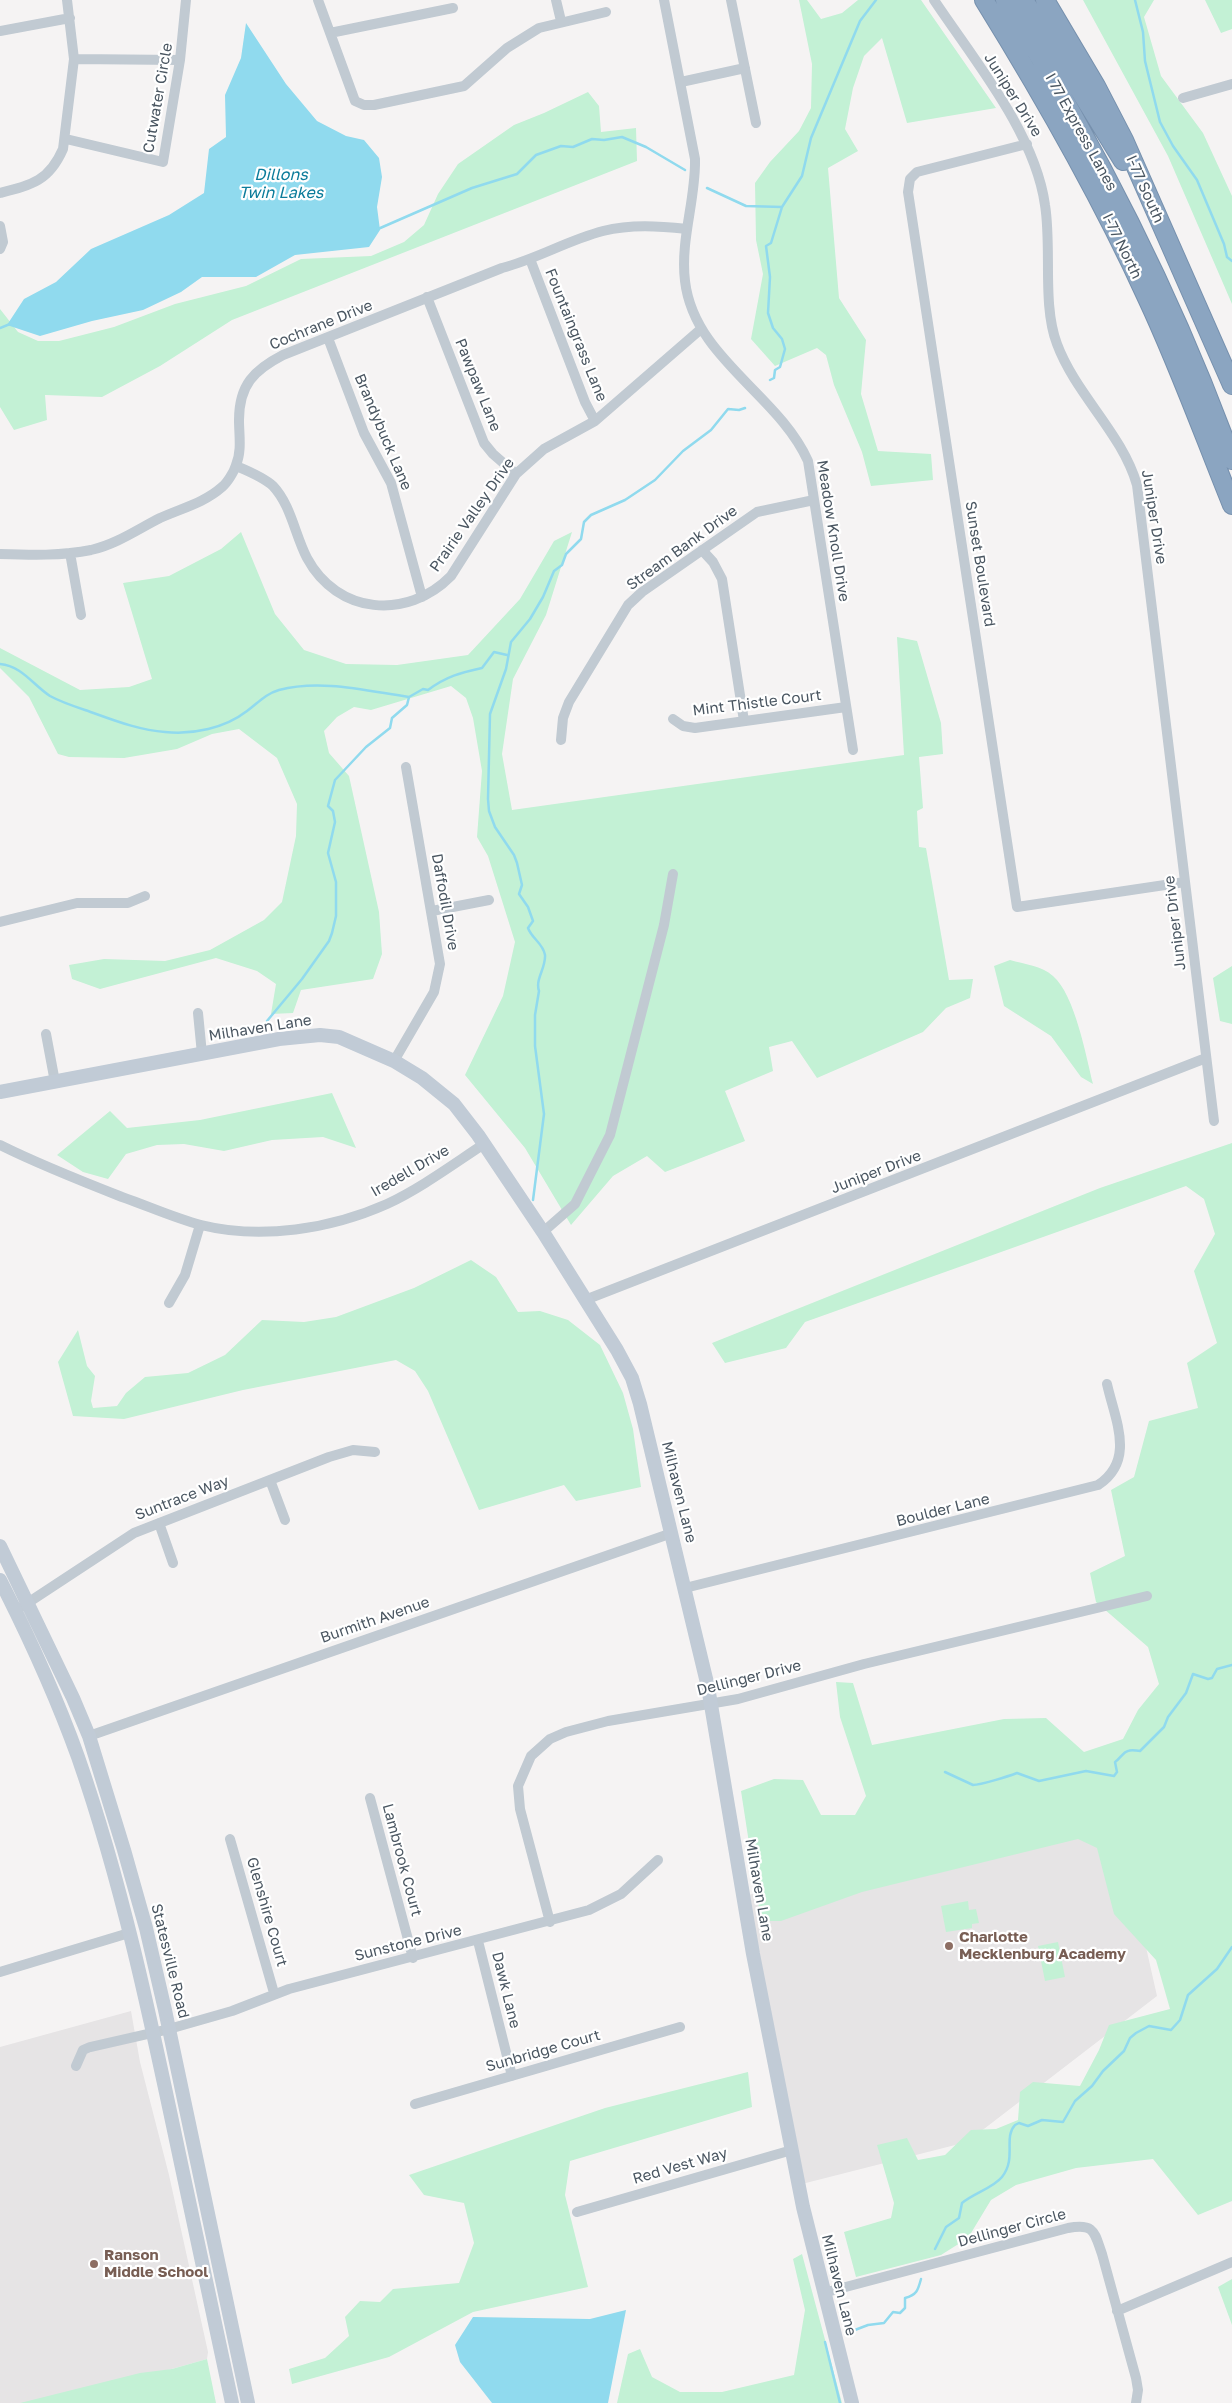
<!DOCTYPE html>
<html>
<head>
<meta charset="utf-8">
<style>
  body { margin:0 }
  canvas { display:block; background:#f5f3f3 }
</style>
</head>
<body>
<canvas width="1232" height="2403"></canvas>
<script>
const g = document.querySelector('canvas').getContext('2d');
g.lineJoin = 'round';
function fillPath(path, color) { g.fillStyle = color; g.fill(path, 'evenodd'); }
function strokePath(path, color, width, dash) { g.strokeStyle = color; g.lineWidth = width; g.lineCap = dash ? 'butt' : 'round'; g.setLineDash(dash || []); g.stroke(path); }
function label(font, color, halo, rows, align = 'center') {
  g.font = font + ' "Golos Text",sans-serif'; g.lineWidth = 4.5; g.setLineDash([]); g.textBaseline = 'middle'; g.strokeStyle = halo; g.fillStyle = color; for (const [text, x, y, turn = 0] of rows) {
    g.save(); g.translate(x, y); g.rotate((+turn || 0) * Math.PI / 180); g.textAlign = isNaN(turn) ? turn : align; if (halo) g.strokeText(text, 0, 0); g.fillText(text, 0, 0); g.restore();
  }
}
fillPath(new Path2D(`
  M1114,1805l43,191 -190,146 -169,43 -54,-289z
  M131,2011l9,51 29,113 39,177 -1,7 -155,44h-52v-356z`), '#e6e4e5');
fillPath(new Path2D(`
  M799,0h8l14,19 21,-6 16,-13h63l75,108 -89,15 -25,-85 -18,18 -11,32 -8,41 13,22 -30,17 11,130 27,42 -5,54 17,57 53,3 2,26 -62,6 -9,-34 -28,-67 -8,-30 -9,-7 -42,18 -24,-27 12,-65 -7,-34 -1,-57 15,-21 29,-31 12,-23 1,-44z
  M1083,0h71l-10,17 17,59 42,57 29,63v108l-64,-148z
  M1205,0h27v29l-11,4z
  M588,92l11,14 2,26 35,-4 1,33 -405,159 -72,46 -58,31 -57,-2 2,25 -33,10 -14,-23v-98l18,23 20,9h21l55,-14 61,-23 71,-18 55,-27 70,-3 33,-14 20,-17 14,-31 20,-30 56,-39 30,-12z
  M241,532l34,82 29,36 42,14 51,1 71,-10 52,-56 34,-58 18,-9 -26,83 -33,64 -11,75 10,56 392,-55 -7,-118 20,4 24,82 2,31 -24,3 4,51 -6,3 2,36 7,1 23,132 24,-1 -3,19 -24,10 -23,24 -106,46 -25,-37 -23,6 4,24 -48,20 20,50 -80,31 -18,-16 -34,20 -42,49 -46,-77 -60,-73 38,-79 12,-54 -27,-86 -11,-19 5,-66 -9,-53 -7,-20 -15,-12 -80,24 -17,-3 -17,10 -13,14 5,22 20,23 30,136 3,42 -9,25 -72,11 -8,23 -22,1 5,-30 -19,-13 -41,-13 -116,31 -28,-10 -3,-14 35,-6 61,2 45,-11 54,-30 18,-18 14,-66 1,-32 -20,-46 -38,-29 -27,5 -35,15 -53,9 -55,-1 -11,-3 -29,-57 -29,-29v-20l80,42 49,-3 23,-8 -29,-96 46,-7 52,-27z
  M1010,960c14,4 32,6 43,16 22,19 33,80 40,108l-12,-7 -30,-41 -47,-30 -10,-40z
  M1232,966v58l-12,-3 -7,-43z
  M332,1093l24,55 -33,-11 -51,3 -48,11 -40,-7 -27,1 -31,9 -18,25 -25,-7 -26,-17 53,-44 17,17 73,-8z
  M1232,1143v1058l-34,14 -45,-56 -77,9 -60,17 -25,15 -23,38 -27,17 -85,22 -12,-45 47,-14 3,-15 -17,-58 30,-7 11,22 27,-5 26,-25 25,-1 22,-9 2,-28 13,-10 47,4 19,-36 10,-25 61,-16 -14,-49 -42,-46 -17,-66 -19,-9 -216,53 -81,29h-20l-20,-130 33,-12 29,1 18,35h34l11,-19 -26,-79 -4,-35 17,1 19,62 132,-26 42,-1 38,34 39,-13 15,-29 21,-26 -11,-37 -52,-45 -6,-29 35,-17 -14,-66 23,-13 15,-56 49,-13 -11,-45 30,-20 -23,-72 21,-37 -11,-35 -18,-13 -381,136 -19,26 -61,15 -13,-20 388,-155z
  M471,1260l25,17 22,35 22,-1 28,9 32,25 23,48 10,36 8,58 -65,14 -12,-16 -85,25 -51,-119 -13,-20 -19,-11 -153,30 -119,29 -51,-3 -15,-54 20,-32 9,36 8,10 -4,25 2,7 24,-2 9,-13 19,-16 43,-4 37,-18 37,-35 42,2 32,-5 78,-29z
  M968,1901l1,9 7,-1 3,14 -7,1v4l-26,4 -5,-26z
  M1058,1942l7,35 -20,4 -7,-35z
  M748,2072l4,35 -182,54 -5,34 23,92 -115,25 -84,45 -97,27 -3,-15 36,-11 24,-22 -4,-19 15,-16 20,1 13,-13 66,-6 15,-40 -10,-40 -40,-8 -15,-20 196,-67z
  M802,2254l40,149h-225l11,-49 12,-5 12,28 28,15h42l72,-17 11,-65 -12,-51z
  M1232,2279v46l-14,-38z
  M207,2359l9,44h-196l120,-30 32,-4z`), '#c3f1d5');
fillPath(new Path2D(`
  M246,23l40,61 31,37 29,15 18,4 15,18 3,19 -5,30 3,23 -11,17 -74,8 -39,22h-54l-21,15 -38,18 -51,11 -52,15 -33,-11 17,-26 32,-17 35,-33 78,-34 35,-22 5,-44 17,-12 -1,-42 16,-37z
  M626,2310l-18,93h-116l-32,-41 -5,-17 18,-28 117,2z`), '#90daee');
strokePath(new Path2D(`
  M1135,0l8,32 2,29 15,61 13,24 24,34 27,64 3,13 5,4
  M707,188l39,18 36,1
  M378,229l94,-41 45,-14 19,-19 25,-9 12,1 19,-8 12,1 18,-3 24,10 39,23
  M0,328l10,-4
  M770,380l4,-2 1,-8 5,-3 5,-18 -3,-10 -9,-11 -5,-15 2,-36 -4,-31 5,-3 11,-36 20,-31 9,-38 49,-117 16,-21
  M0,664c22,2 33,21 50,32 11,6 23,10 35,14 26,9 52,20 80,22 28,3 60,-4 82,-21 11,-8 18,-17 32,-21 42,-11 88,1 130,7
  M267,1021l35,-42 27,-38 3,-8 4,-17v-34l-8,-29 7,-31 -2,-11 -5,-5 7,-26 31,-33 24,-19 2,-10 15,-13 2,-8 14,-8 5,1c19,-14 32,-17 54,-22l12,-16 13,3
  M533,1200l11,-86 -9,-68v-31l4,-24c-4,-12 7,-23 6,-36 -2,-12 -13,-16 -17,-27l5,-7 -5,-14 -9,-13 3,-9 -5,-22 -3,-8 -19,-28 -6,-16 -1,-12 2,-85 16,-45 5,-27 19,-23 13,-22 11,-26 8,-6 4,-11 15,-15 3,-17 7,-7 34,-15 30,-20 28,-29 28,-21 17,-21 11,1 6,-2
  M945,1772l28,13c8,0 36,-9 44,-12l22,8 47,-10 28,5 3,-4 -2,-10c5,-3 8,-10 13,-11 4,-2 8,0 12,0l24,-24 4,-10 18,-24 7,-19 15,5 4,-1 5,-9 15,-4
  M935,2249l11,-22 13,-9 3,-15c12,-10 31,-15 40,-26 15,-19 1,-39 13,-52l4,-2 9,3 14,-6 21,2 12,-21 17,-15 11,-15 21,-20 6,-13 6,-5 13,-7 22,4 9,-10 8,-25 29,-26 15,-22
  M847,2333l21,-8 16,-2 9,-11 7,1 5,-5v-10c12,-3 13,-8 16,-19
  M825,2342l15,61`), '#90daee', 2.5);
const highway = new Path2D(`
  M984,0c60,97 116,195 163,298 32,68 57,138 85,207
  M1005,0c90,145 169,299 227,460
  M1024,0l99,161
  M1045,0l51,86 28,54 108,245`);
strokePath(highway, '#7690ad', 20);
strokePath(new Path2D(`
  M318,0l37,101 9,4h10l90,-19 43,-38 32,-20 67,-16
  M556,0l5,21
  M664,0l31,159c1,40 -15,81 -10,122 9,77 93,113 123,180l45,289
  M731,0l25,123
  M934,0c40,60 101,133 111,205 7,43 -3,100 12,139 19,51 65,89 80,141l77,636
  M0,31l70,-13
  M330,33l123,-25
  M74,59l106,1
  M681,82l64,-14
  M1183,98l49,-14
  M66,139l97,23 17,-102 6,-60
  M1027,144l-110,28 -7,7 -2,13 109,715 168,-25
  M0,193c32,-8 49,-12 63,-44l11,-90 -7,-59
  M0,226l3,16 -3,7
  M530,259l55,143 10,19
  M427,297l57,146 9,11 23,20
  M328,338l36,95 27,50 31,114
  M236,466c12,5 27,11 37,20 18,19 22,49 34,72 30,56 100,63 144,18l65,-102 28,-25 51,-28 106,-92
  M702,550l11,12 9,17 22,142
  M70,553l11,62
  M0,554c30,1 62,2 91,-4 26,-6 47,-21 69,-32 22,-10 44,-15 62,-31 5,-4 12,-15 14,-22 6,-14 3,-30 3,-45 0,-35 15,-50 44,-65l219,-87c35,-9 66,-28 101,-37 28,-7 56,-5 84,-2
  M673,719l10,7 12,2 151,-21
  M561,740l2,-22 6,-16 59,-97 14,-13 115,-80 57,-12
  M432,911l57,-11
  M0,922l77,-19h51l17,-7
  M198,1013l4,41
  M46,1034l9,48
  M394,1061l40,-69 6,-28 -34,-197
  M0,1145c40,20 81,36 122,52 26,9 52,21 79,28 60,15 130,4 186,-21 34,-16 65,-39 97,-60
  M543,1232l32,-28 35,-69 54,-210 9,-51
  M585,1300l621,-242
  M169,1303l16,-28 15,-50
  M270,1480l15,40
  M159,1523l14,40
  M685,1588l413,-103c38,-25 17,-65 9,-101
  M23,1606l111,-73 195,-76 24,-7 22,2
  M89,1736l583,-203
  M370,1798l43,160
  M230,1839l44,154
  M550,1922l-30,-113 -2,-23 13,-30 19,-17 16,-7 42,-11 130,-22 126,-35 283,-68
  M478,1941l34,135
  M0,1972l129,-39
  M76,2066l7,-16 7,-3 79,-18 63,-18 57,-22 300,-79 32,-16 37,-34
  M415,2104l265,-77
  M577,2212l215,-62
  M823,2293l245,-65c27,-5 26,4 34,26l34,124 2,12 -2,13
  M1117,2311l115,-49`), '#c1cad2', 10);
strokePath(new Path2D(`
  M0,1092l279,-53 41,-4 19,2 55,24 28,17 32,26 24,31 65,97 74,118 15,28 8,26 68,283 45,267 50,253 49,196
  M0,1546l73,152 16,38 35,114 22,78 19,82 83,393
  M0,1580c29,57 56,116 78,177 45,129 73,264 101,397 17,83 35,166 53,249`), '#c1cbd6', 14);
strokePath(highway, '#8ba5c1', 18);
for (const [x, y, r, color] of [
  [949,1946,5,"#8d6e63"],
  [94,2264,5,"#8d6e63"]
]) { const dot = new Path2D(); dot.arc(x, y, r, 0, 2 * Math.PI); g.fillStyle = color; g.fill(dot); strokePath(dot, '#fff', 2); }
label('15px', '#4a5661', '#fff', [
  ["Juniper Drive",1013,95,58],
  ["Cutwater Circle",158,98,-80],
  ["I 77 Express Lanes",1081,132,61],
  ["I-77 South",1145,189,66],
  ["I-77 North",1122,246,64],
  ["Cochrane Drive",321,325,-22],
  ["Fountaingrass Lane",576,335,68],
  ["Pawpaw Lane",478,385,68],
  ["Brandybuck Lane",383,432,67],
  ["Prairie Valley Drive",472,515,-55],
  ["Juniper Drive",1154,517,81],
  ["Meadow Knoll Drive",833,531,81],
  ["Stream Bank Drive",682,548,-36],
  ["Sunset Boulevard",980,564,81],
  ["Mint Thistle Court",757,703,-7],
  ["Daffodil Drive",445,902,80],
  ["Juniper Drive",1175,923,-97],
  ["Milhaven Lane",260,1028,-9],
  ["Iredell Drive",410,1171,-30],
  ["Juniper Drive",876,1172,-21],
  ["Milhaven Lane",679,1492,76],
  ["Suntrace Way",182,1498,-21],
  ["Boulder Lane",943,1510,-14],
  ["Burmith Avenue",375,1620,-19],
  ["Dellinger Drive",749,1678,-14],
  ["Lambrook Court",402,1860,75],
  ["Milhaven Lane",759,1890,80],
  ["Glenshire Court",267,1912,74],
  ["Sunstone Drive",408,1943,-14],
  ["Statesville Road",170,1961,76],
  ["Dawk Lane",506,1990,76],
  ["Sunbridge Court",543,2051,-16],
  ["Red Vest Way",680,2166,-16],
  ["Dellinger Circle",1012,2228,-15],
  ["Milhaven Lane",839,2285,76]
]);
label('bold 15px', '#785e54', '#fff', [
  ["Charlotte",959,1937],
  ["Mecklenburg Academy",959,1954],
  ["Ranson",104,2255],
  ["Middle School",104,2272]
], 'left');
label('italic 16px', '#0c7c9b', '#fff', [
  ["Dillons",281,175],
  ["Twin Lakes",281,193]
]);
</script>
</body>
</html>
